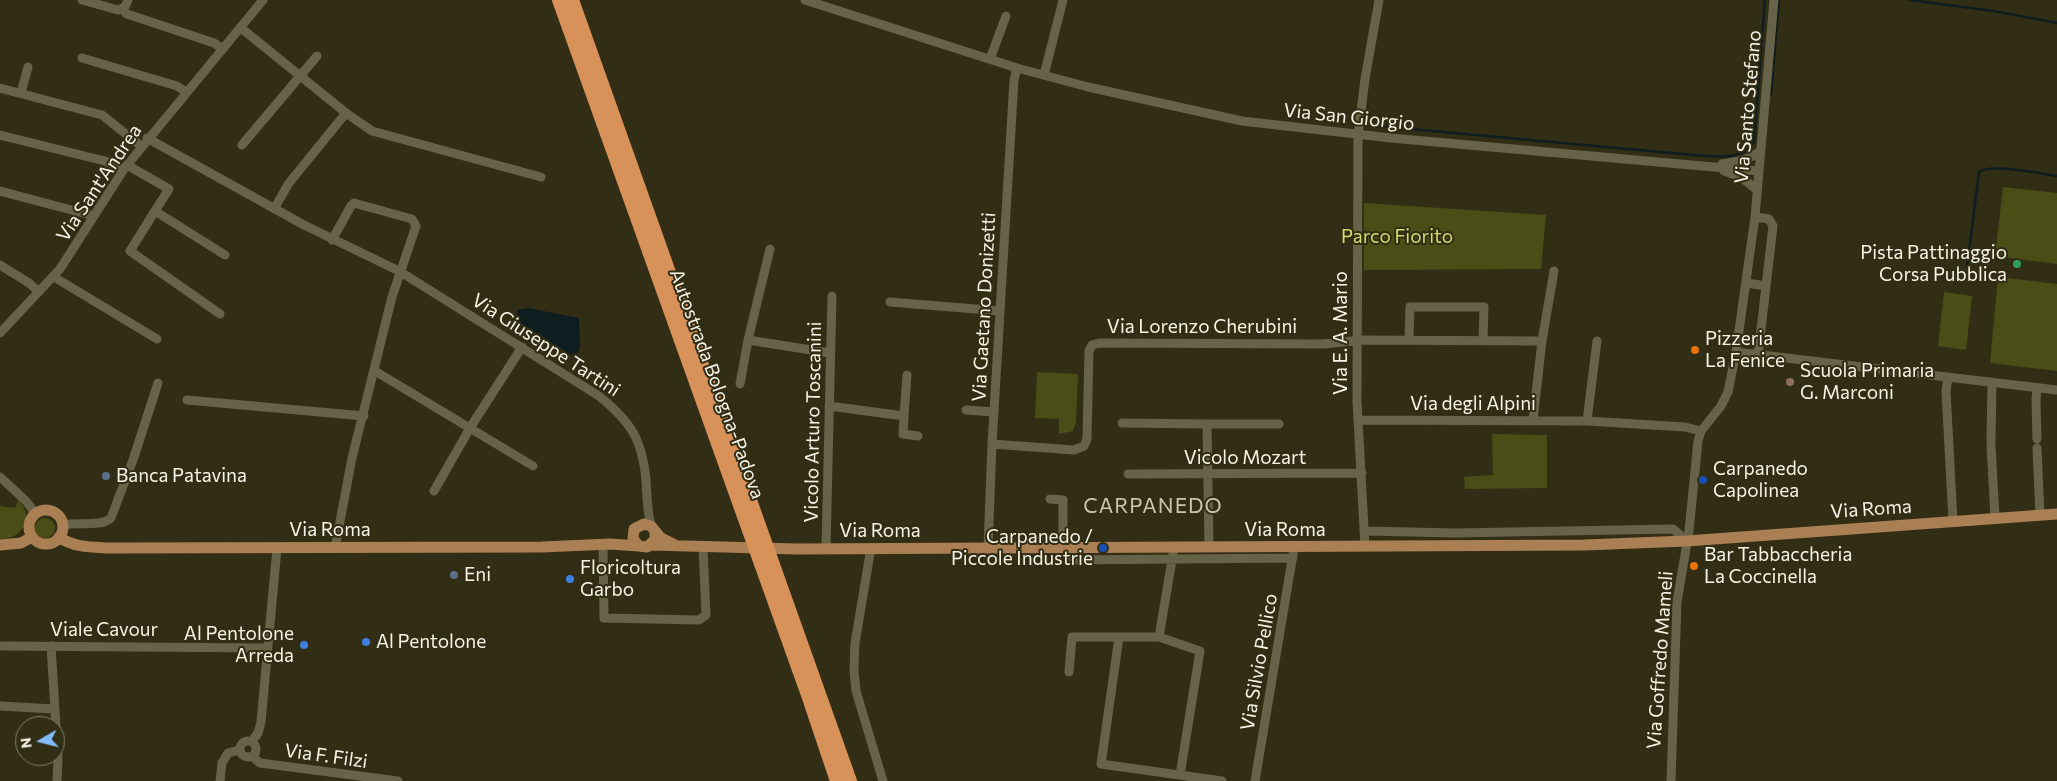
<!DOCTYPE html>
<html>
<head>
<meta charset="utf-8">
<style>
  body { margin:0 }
  #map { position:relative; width:2057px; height:781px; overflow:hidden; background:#322d15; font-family:Commissioner,sans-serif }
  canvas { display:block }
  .north { position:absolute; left:15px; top:716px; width:50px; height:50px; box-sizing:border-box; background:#322d15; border:1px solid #807d68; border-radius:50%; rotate:262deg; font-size:14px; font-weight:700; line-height:20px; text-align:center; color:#f6f4e5 }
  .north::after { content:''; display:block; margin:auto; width:18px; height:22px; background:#82bcfa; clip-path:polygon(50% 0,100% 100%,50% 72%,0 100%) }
</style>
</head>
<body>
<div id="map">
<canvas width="2057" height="781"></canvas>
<div class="north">N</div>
</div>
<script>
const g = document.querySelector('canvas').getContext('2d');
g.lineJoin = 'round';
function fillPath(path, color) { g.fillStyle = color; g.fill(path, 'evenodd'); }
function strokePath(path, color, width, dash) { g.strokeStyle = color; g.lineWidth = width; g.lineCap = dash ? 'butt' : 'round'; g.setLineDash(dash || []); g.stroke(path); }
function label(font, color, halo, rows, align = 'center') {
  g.font = font + ' Commissioner,sans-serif'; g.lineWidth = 4; g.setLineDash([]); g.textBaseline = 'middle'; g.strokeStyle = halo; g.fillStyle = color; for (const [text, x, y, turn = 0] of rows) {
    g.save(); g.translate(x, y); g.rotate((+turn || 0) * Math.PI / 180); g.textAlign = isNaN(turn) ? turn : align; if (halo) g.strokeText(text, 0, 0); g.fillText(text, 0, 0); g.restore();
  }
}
fillPath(new Path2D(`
  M2003,187l54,6v71l-62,-8z
  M1364,203l182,12 -5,54 -177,1z
  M1998,277l59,7v87l-67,-8z
  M1944,292l28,4 -6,54 -28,-4z
  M1037,372l41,2 -2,48 -3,9 -14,3v-15l-24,-1z
  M1492,434l55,1v53l-82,1 -1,-12 29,-2z
  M18,500c18,16 4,40 -18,39v-33l15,2z
  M35 528a10 10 0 1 1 20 0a10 10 0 1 1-20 0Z`), '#484e16');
fillPath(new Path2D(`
  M528,308l51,10 1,31 -4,5 -5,1 -54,-34v-11z`), '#0e1d1f');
strokePath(new Path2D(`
  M1910,0l84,11 63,12
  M1771,94l8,-94
  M1378,126l315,29c18,1 52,7 61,-14l11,-141
  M1967,267l12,-95c11,-9 63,2 78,4`), '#0e1d1f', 2.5);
strokePath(new Path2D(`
  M82,0l36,10 7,-3 3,-7
  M805,0l212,68 71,19 154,34 149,17 367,33
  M122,9l5,5 87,29 9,6
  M241,28l105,85 26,18 169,46
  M82,58l95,28 9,6
  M990,59l16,-43
  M1044,75l19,-75
  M0,88l102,27 39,31
  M21,93l7,-26
  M0,135l105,26 19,8
  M147,138l157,87 95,46 200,125c32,26 43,43 47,84 1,16 1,31 5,46
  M242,145l75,-89
  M1722,164c14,-2 27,-4 38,-13
  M127,165l42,24 -14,22
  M1724,171l17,6 16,13
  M0,191l94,25
  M274,209l15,-26 57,-70
  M1755,217l14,2 4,7 -15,129
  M332,240l19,-34 3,-3 58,16 4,7 -24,71 -40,161 -17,90
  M0,265l29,18 10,9
  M54,277l103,62
  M1747,283l19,3
  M890,302l110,9
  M220,314l-90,-63 25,-40 70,44
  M0,333l60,-64 64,-100 139,-169
  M748,340l82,13
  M1409,340l1,-33h74l-1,33
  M1736,352l321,38
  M375,371l158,95
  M1948,377l-2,14 7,130
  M740,384l8,-44 22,-91
  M2037,388l-1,11 1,40
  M187,400l177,16
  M829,406l75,10 3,-41
  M966,410l28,2
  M904,416l-1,18 15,2
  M1358,420l229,1 98,6 16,4
  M1533,420l9,-79 12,-70
  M1587,421l10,-80
  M1122,423l85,1 2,123
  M1207,424h72
  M1991,441l1,-59
  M992,444l82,6 10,-4 3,-7 2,-88 3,-6 7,-2 225,1 38,-4 180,1
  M1991,445l4,73
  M2037,448l3,67
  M1128,474l234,-1
  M0,477l26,24 10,13
  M434,491l36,-63 52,-81
  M1050,499l13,1v48
  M62,525c14,-3 40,2 49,-7l22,-58 25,-77
  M1365,531l90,2 218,-4 14,12
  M603,545l1,73 95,2 7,-5 -3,-68
  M1365,547l-8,-146 1,-266 7,-56 14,-79
  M826,548l6,-252
  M871,548l-16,95 -1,28 2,20 27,90
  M988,548l4,-104 22,-364 3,-12
  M1174,548l-15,89 41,14 -20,124
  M1066,560l227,-2
  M1119,637l-18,127 121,17
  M0,646l267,2
  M51,646l7,113 -1,22
  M1069,672l3,-35h87
  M0,706l54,3
  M240 749a8 8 0 1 1 16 0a8 8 0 1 1-16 0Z
  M252,741l6,-8 3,-11 16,-174
  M252,756l8,7 138,18
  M220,781l2,-18 6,-10 11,-3
  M1255,781l39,-233
  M1671,781l6,-179 12,-71 9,-90 3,-10 20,-25 7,-14 8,-40 19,-135 19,-217`), '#676349', 9);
strokePath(new Path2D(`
  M29 527a17 17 0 1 1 34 0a17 17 0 1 1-34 0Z
  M655,532v8l-8,7 -8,-1 -6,-7 1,-10 10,-5 7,2 10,12 14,7
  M59,537c15,11 34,10 51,11l432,-1 68,-3 29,2
  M0,545l21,-2 11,-6
  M650,545l147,4 787,-4 103,-4 370,-27`), '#aa7f53', 11);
strokePath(new Path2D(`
  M559,0l249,695 29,86
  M572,0l278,781`), '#d79159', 14);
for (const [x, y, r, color] of [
  [2017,264,5,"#2e9e5b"],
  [1695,350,5,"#e8710a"],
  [1790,382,5,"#8d6e63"],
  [106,476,5,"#5c6f8a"],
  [1703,480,5,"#1a4fb4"],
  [1103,548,5,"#1a4fb4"],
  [1694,566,5,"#e8710a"],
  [454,575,5,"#5c6f8a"],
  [570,579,5,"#3f7fe0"],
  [366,642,5,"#3f7fe0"],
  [304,645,5,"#3f7fe0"]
]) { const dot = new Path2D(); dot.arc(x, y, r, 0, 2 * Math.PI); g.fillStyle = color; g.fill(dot); strokePath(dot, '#322d15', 2); }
label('19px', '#f6f4e5', '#322d15', [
  ["Via Santo Stefano",1748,107,-85],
  ["Via San Giorgio",1349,117,6],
  ["Via Sant'Andrea",99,183,-56],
  ["Via Gaetano Donizetti",984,307,-87],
  ["Via Lorenzo Cherubini",1202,327],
  ["Via E. A. Mario",1341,333,-90],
  ["Via Giuseppe Tartini",546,345,33],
  ["Autostrada Bologna-Padova",717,384,70],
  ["Via degli Alpini",1473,404],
  ["Vicolo Arturo Toscanini",813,422,-89],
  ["Vicolo Mozart",1245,458],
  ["Via Roma",1871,509,-4],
  ["Via Roma",330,530],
  ["Via Roma",1285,530],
  ["Via Roma",880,531],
  ["Viale Cavour",104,630],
  ["Via Goffredo Mameli",1660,660,-86],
  ["Via Silvio Pellico",1259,662,-80],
  ["Via F. Filzi",326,756,8]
]);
label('19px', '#d0dd6e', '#322d15', [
  ["Parco Fiorito",1397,237]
]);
label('19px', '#f6f4e5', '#322d15', [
  ["Pista Pattinaggio",2007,253,"right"],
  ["Corsa Pubblica",2007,275,"right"],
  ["Pizzeria",1705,339],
  ["La Fenice",1705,361],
  ["Scuola Primaria",1800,371],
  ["G. Marconi",1800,393],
  ["Carpanedo",1713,469],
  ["Capolinea",1713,491],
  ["Banca Patavina",116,476],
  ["Carpanedo /",1093,537,"right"],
  ["Piccole Industrie",1093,559,"right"],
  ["Bar Tabbaccheria",1704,555],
  ["La Coccinella",1704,577],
  ["Floricoltura",580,568],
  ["Garbo",580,590],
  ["Eni",464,575],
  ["Al Pentolone",294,634,"right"],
  ["Arreda",294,656,"right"],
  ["Al Pentolone",376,642]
], 'left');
g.letterSpacing = '1px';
label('21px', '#cbc6a9', '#322d15', [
  ["CARPANEDO",1153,506]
]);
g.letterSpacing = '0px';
</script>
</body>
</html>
